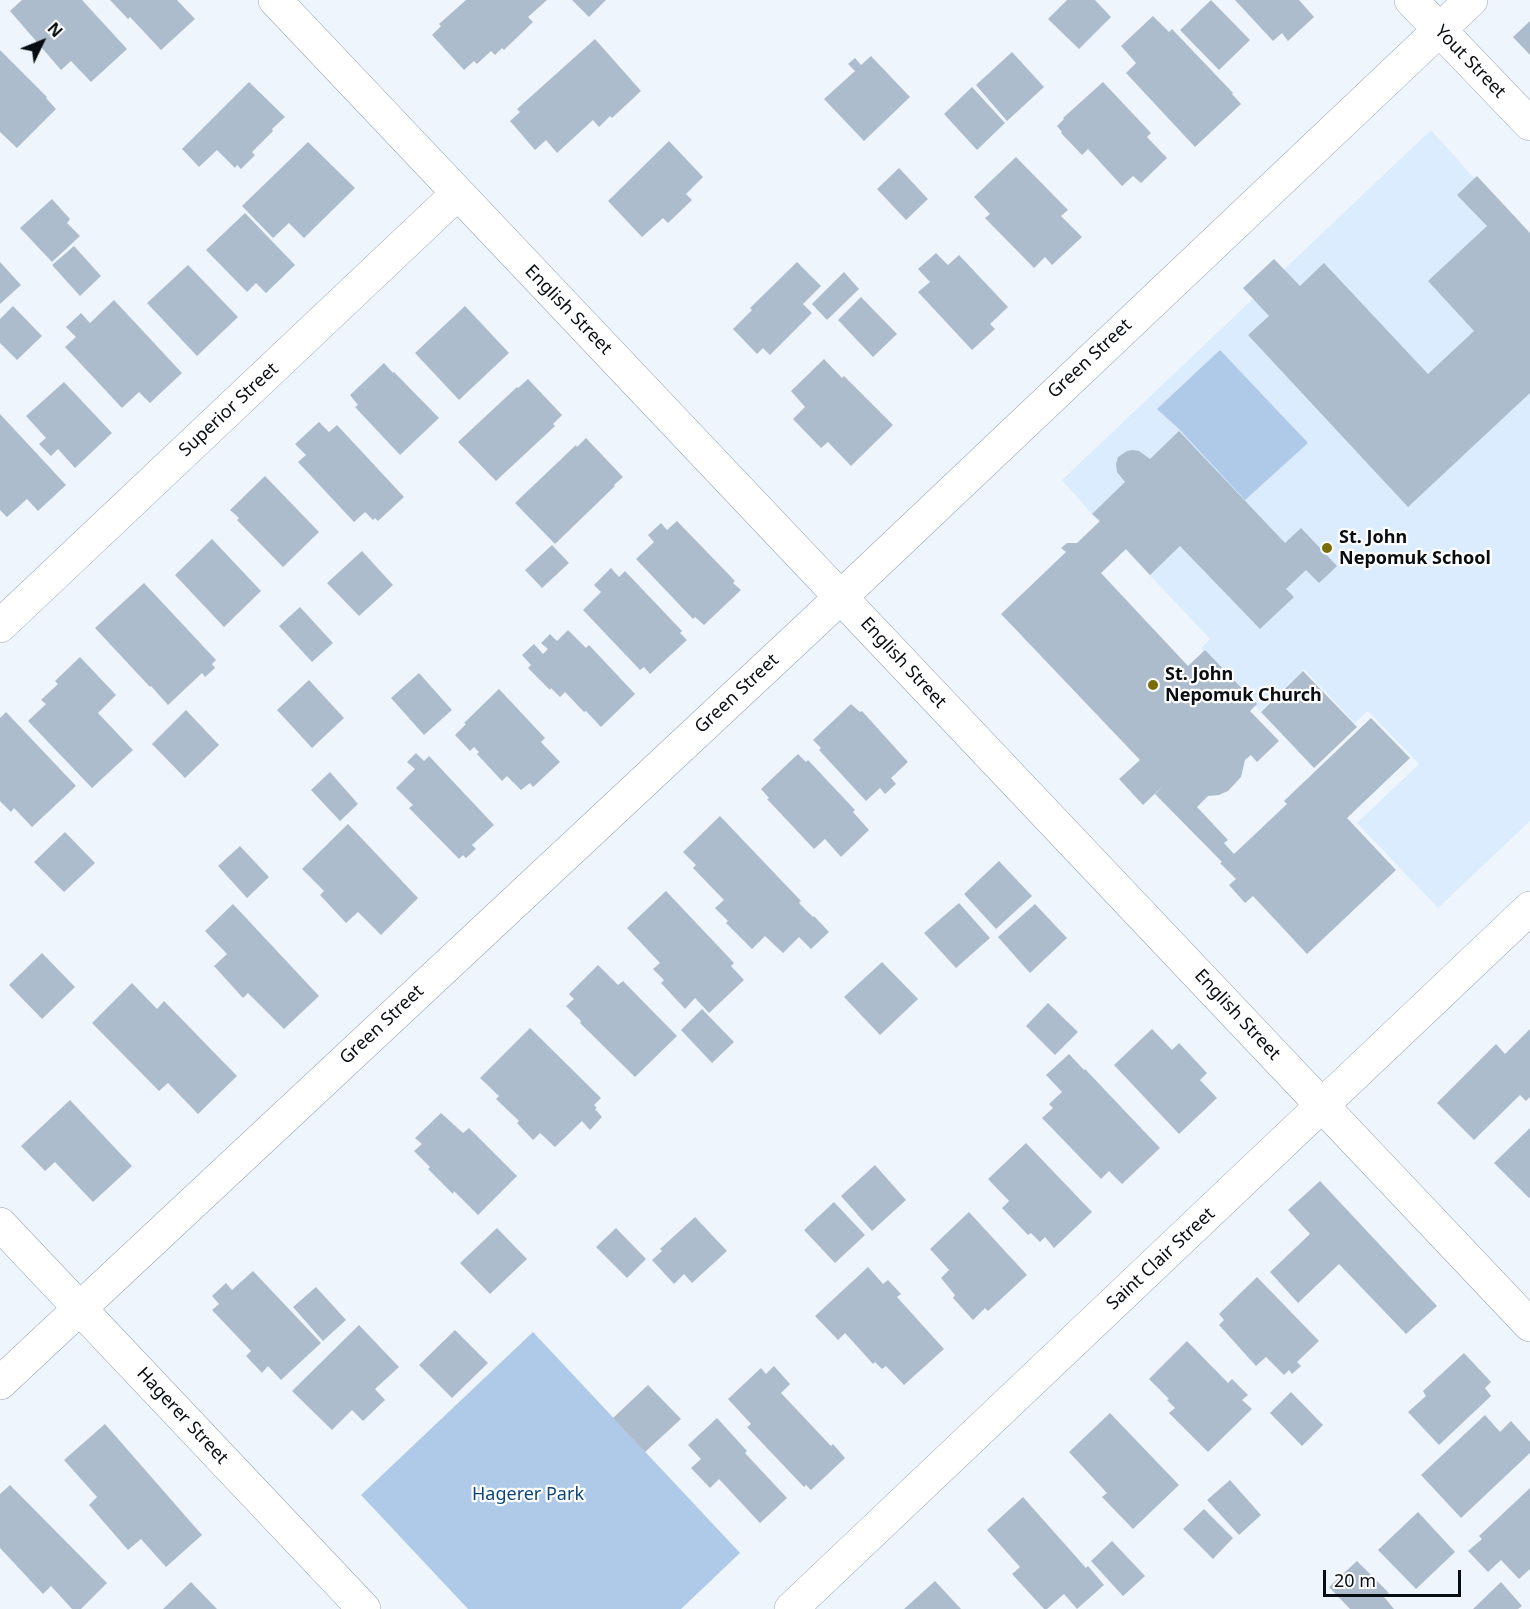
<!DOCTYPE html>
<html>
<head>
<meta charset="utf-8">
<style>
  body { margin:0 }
  #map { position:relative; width:1530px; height:1609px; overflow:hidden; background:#eff5fc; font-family:"Noto Sans",sans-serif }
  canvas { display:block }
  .north { position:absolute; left:12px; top:12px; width:60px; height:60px; -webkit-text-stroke:4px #fff; paint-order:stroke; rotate:47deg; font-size:16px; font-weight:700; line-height:24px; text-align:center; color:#080d12 }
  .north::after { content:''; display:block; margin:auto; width:21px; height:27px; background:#080d12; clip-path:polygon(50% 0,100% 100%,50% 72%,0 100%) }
  .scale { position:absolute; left:1323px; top:1570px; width:138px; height:27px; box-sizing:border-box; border:3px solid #080d12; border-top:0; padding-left:8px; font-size:18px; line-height:21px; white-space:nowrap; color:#080d12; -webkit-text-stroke:4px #fff; paint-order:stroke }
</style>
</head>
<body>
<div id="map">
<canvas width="1530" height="1609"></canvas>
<div class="north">N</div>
<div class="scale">20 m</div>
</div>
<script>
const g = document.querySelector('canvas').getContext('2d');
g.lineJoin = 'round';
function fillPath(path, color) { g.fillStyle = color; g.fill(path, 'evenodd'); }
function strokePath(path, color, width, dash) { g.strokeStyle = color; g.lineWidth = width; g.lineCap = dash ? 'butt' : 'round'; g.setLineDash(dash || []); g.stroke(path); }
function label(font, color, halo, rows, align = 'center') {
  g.font = font + ' "Noto Sans",sans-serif'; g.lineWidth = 4.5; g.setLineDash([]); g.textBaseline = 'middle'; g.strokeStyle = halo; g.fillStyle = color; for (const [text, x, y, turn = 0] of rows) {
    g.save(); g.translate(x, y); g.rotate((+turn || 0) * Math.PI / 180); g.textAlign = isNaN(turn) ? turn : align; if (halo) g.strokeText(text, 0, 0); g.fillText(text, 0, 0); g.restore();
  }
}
fillPath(new Path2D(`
  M1431,130l61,68 38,40v583l-92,87 -81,-85 62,-59 -51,-53 -13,12 -51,-54 -44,42 -59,-63 9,-9 -119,-126 -29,-33z`), '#dbecfe');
fillPath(new Path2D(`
  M1220,350l88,93 -63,57 -66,-71 -22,-20z
  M533,1332l207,221 -59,56h-213l-107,-114z`), '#afcae8');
fillPath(new Path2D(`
  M22,0h60l45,49 -36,33 -20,-21 -10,9 -51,-59z
  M110,0h67l18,19 -34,31 -31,-33 -2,2z
  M466,0h81l-19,17 5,5 -29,28 -2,-2 -7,7 -4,-4 -14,13 -3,-3 -10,9 -32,-35 9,-9 -2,-2z
  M572,0h34l-17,17z
  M1067,0h28l16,17 -32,32 -31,-30z
  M1211,0l39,40 -31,30 -39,-40z
  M1235,0h64l15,17 -26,24 -6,-8 -9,8z
  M1153,16l16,16 3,-3 61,64 -1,1 9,10 -46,43 -69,-74 10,-10 -15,-17z
  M1530,21v34l-17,-18z
  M595,39l46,52 -29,27 -2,-2 -11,11 -6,-7 -36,33 -11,-13 -11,10 -25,-29 10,-9 -3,-3z
  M0,50l47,47 -1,1 10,11 -39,39 -17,-16z
  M1012,52l32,35 -37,34 -31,-36z
  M871,56l39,41 -46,44 -40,-42 31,-28 -7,-7 7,-6 6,7z
  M249,82l36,35 -13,12 1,2 -21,21 3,3 -14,14 -4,-4 -2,3 -18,-18 -18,17 -17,-18z
  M1103,82l48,51 -4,4 20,21 -26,25 -8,-7 -11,10 -34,-37 -6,6 -21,-22 1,-1 -5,-6 7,-7 -1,-1z
  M972,87l33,36 -28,27 -33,-36z
  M669,141l34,36 -17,17 6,6 -24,23 -5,-5 -21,19 -34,-36z
  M308,142l47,46 -51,50 -15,-15 -16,15 -31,-32z
  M1016,157l52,53 -7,6 21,21 -30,28 -7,-8 -11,11 -49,-50 5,-4 -16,-17z
  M899,168l29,31 -22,21 -29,-31z
  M1477,176l53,57v160l-122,114 -160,-172 21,-19 -26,-28 31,-29 26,27 24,-23 104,111 46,-43 -46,-50 59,-55 -30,-31z
  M52,199l18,20 -3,4 13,13 -28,26 -32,-34z
  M245,213l50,52 -29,28 -10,-10 -9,9 -41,-42z
  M74,246l27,30 -21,20 -28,-31z
  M936,253l12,12 11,-10 49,52 -18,17 5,5 -23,21 -54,-58 12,-10 -12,-13z
  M0,262l21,23 -21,19z
  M797,262l24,24 -18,18 9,9 -42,42 -7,-7 -6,6 -24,-25 19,-19 -2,-2z
  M188,265l50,52 -41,39 -50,-53z
  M844,272l15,17 -32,31 -15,-16z
  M861,297l36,37 -24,23 -35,-37z
  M114,300l68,73 -32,30 -11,-11 -17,16 -57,-61 11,-10 -10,-10 15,-14 9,10z
  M13,306l29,30 -25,24 -17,-17v-24z
  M465,306l44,47 -50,47 -44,-47z
  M824,359l18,19 2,-2 49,49 -42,41 -23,-24 -7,6 -28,-29 12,-12 -14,-16z
  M384,363l9,10 1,-1 45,46 -39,37 -45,-48 3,-2 -8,-10z
  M528,379l34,36 -9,9 2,2 -59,55 -38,-39 59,-55 1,1z
  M64,382l48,51 -37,35 -17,-19 -7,7 -12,-12 7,-6 -20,-22z
  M0,414l66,71 -28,26 -11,-12 -20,18 -7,-7z
  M319,422l10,10 8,-7 67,72 -26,24 -3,-3 -2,2 -8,-8 -11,10 -56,-60 8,-7 -11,-11z
  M1179,431l106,112 16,-15 36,38 -18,17 -13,-13 -20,19 8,8 -34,32 -80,-83 -30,29 -24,-26 -25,24 87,93 17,-16 52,54 -7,7 29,30 -22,21 -6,-7 -6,5 -4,17 -13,14 -9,4 -11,1 -11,11 31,33 -4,3 10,11 53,-50 -3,-3 87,-83 39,40 -63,60 49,52 -89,84 -54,-58 -8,7 -16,-18 7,-6 -16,-16 2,-1 -67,-68 9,-9 -21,20 -24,-26 21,-19 -139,-146 65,-62 -5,-4 6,-5h10l23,-22 -8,-7 33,-32 -8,-10 -1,-8 2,-7 9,-6 6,-1 6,1 11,8z
  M586,438l37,39 -9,8 1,1 -60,58 -40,-41 61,-58 1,2z
  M265,476l54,56 -36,35 -46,-47 2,-2 -9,-8z
  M677,521l58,60 -2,2 8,7 -37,35 -9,-8 -2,2 -57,-60 18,-17 -6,-7 13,-12 6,7z
  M212,539l49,52 -37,36 -49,-52z
  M552,545l17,18 -27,25 -17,-18z
  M362,551l31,34 -34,31 -32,-33z
  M611,568l8,9 6,-6 57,60 -2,2 7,7 -37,34 -6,-7 -4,3 -57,-60 18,-18 -7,-7z
  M144,583l72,77 -4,4 3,4 -10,9 -3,-4 -34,32 -17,-19 -1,1 -55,-59z
  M300,607l33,36 -21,19 -33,-36z
  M568,630l18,18 3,-3 46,49 -34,33 -15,-16 -2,1 -19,-20 -5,5 -9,-9 -1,2 -22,-22 3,-3 -9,-10 12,-11 9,10 5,-5 -7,-6 9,-9 7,7z
  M80,657l36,38 -18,18 35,37 -41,38 -64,-67 18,-17 -5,-4 17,-16 -3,-3z
  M1303,671l54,56 -43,41 -53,-56z
  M419,673l33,37 -28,25 -33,-37z
  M309,680l35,38 -32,30 -35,-38z
  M499,689l46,49 -4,4 19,20 -27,25 -3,-4 -9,7 -14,-14 -5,5 -25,-27 2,-2 -5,-5 -4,4 -15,-16 11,-11 -2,-1z
  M851,704l9,8 2,-1 46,51 -17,16 5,6 -11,10 -5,-6 -14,13 -47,-51 2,-2 -8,-8z
  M186,710l33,35 -34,33 -33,-34z
  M6,712l70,74 -44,41 -18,-19 -3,4 -11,-11v-83z
  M416,753l8,8 5,-5 65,69 -22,20 4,4 -10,9 -3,-3 -4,4 -50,-51 4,-3 -17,-17 19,-19 -8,-7z
  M798,754l8,8 2,-2 47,50 -2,2 16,18 -28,27 -16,-18 -11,10 -47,-50 2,-1 -8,-9z
  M330,772l28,32 -18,17 -29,-31z
  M720,816l81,85 -2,2 14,14 1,-1 15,16 -18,17 -12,-12 -16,16 -18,-17 -13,13 -26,-26 2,-2 -13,-13 9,-8 -31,-32 3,-3 -13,-13z
  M348,824l70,74 -37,37 -23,-23 -12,11 -26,-28 4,-4 -22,-22z
  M65,832l30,31 -31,29 -30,-30z
  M240,846l29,31 -22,21 -29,-32z
  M999,861l33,35 -36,33 -32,-35z
  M666,891l68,72 -3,3 13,14 -35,33 -14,-15 -10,11 -24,-26 3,-3 -11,-11 7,-6 -33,-35z
  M959,903l31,35 -34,30 -32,-35z
  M233,904l86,92 -35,33 -36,-36 -5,5 -29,-32 13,-12 -22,-23z
  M1035,904l32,34 -37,35 -32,-36z
  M42,953l33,34 -33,32 -33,-34z
  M882,962l36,37 -38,36 -36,-38z
  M598,965l20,20 5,-4 54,55 -42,41 -55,-54 1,-2 -15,-15 8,-7 -5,-5z
  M132,983l25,26 7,-8 73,75 -39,38 -30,-31 -9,8 -67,-68z
  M1048,1003l30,29 -23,23 -29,-29z
  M702,1009l32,33 -22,21 -31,-33z
  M530,1028l71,70 -7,7 3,3 -2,1 7,8 -12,13 -8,-9 -27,26 -15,-14 -7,7 -16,-17 2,-2 -23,-22 3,-3 -19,-18z
  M1152,1029l20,21 7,-7 28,30 -7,7 17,18 -38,36 -65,-69z
  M1530,1029v68l-4,4 -6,-6 -46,45 -37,-37 59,-59 9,10z
  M1069,1054l15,16 1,-1 75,79 -38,36 -13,-13 -8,8 -59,-61 11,-10 -4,-4 13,-12 -16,-17z
  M70,1100l62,66 -39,36 -38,-40 -10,9 -24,-25z
  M441,1113l22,20 6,-5 48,48 -39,39 -24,-24 -1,3 -25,-25 2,-2 -16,-16 8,-7 -7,-6z
  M1530,1128v69l-1,1 -35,-35z
  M1026,1143l66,69 -38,36 -9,-11 -5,5 -9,-9 -3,2 -26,-27 7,-7 -21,-22z
  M875,1165l31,35 -34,31 -31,-35z
  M1320,1181l117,125 -31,28 -67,-70 -41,39 -28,-31 40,-38 -22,-24z
  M834,1202l31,33 -30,28 -31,-33z
  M969,1212l58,63 -39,36 -3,-3 -12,12 -20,-22 2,-3 -14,-17 8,-8 -19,-21z
  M695,1217l32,34 -35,32 -8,-9 -10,10 -22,-24 10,-9 -2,-2z
  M497,1228l30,31 -37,35 -30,-31z
  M616,1228l30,31 -19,19 -31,-31z
  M868,1267l15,17 5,-4 13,14 -4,3 47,52 -40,36 -18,-19 -4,3 -7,-7 -2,2 -28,-31 -7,7 -23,-24z
  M253,1271l68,72 -40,37 -13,-14 -6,7 -16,-17 5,-5 -39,-41 7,-6 -7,-8 14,-13 6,7z
  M1257,1277l62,64 -22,21 4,4 -9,8 -3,-4 -5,5 -18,-18 -10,9 -37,-41 5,-5 -5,-6z
  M316,1287l30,33 -23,21 -30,-34z
  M359,1325l40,42 -24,22 10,11 -22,21 -11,-11 -20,20 -40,-39z
  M455,1330l33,33 -36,35 -33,-33z
  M1187,1341l41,42 4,-4 16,16 -6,5 10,9 -44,43 -39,-39 6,-5 -8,-8 2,-1 -20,-20z
  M1464,1353l27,29 -6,6 6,8 -52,49 -31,-33 18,-16 -3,-5z
  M774,1366l16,18 -9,9 50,53 2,-2 12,14 -34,32 -5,-5 -2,2 -57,-60 4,-3 -23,-25 33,-31 5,6z
  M648,1385l33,34 -36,33 -32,-34z
  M1291,1392l32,33 -21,21 -32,-33z
  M1110,1413l69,72 -46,44 -31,-32 5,-4 -38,-41z
  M1485,1415l15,17 11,-11 19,21v11l-69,65 -40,-43z
  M717,1418l30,33 -2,2 42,45 -27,25 -41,-44 -9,9 -19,-20 10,-9 -13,-14z
  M105,1424l97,111 -36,32 -25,-28 -13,11 -39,-45 8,-8 -33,-37z
  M1230,1480l31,35 -22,20 -32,-35z
  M10,1485l97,98 -26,26h-9l-21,-23 -8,8 -43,-46v-54z
  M1530,1488v81l-11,10 -18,-19 -13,12 -20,-21 14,-12 -3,-3z
  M1023,1497l63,71 2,-2 16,19 -27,24 -13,-15 -17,15h-3l-32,-35 8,-7 -33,-37z
  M1204,1509l29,29 -20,21 -30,-30z
  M1418,1512l37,40 -39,37 -38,-39z
  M1112,1541l33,35 -22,20 -32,-35z
  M1357,1561l32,32 -5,4 10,12h-44l-21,-22z
  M935,1581l26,28h-57z
  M191,1582l26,27h-54z
  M1501,1582l21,24 -4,3h-45z`), '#adbccc');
const minor = new Path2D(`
  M275,0l1255,1325
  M1411,0l119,124
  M0,626l457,-432
  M0,1224l364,385
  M0,1383l807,-754 664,-629
  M791,1609l739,-701`);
strokePath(minor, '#97a5b5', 34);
strokePath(minor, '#fff', 33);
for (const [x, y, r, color] of [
  [1327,548,6,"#7a6d09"],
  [1153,685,6,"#7a6d09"]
]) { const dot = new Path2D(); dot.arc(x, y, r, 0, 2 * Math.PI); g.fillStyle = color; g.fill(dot); strokePath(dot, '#fff', 2); }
label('18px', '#080d12', '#fff', [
  ["Yout Street",1470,62,46],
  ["English Street",568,310,46],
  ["Green Street",1090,359,-43],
  ["Superior Street",229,410,-43],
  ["English Street",903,663,47],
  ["Green Street",737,694,-43],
  ["English Street",1237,1015,47],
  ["Green Street",382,1025,-43],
  ["Saint Clair Street",1161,1259,-43],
  ["Hagerer Street",182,1416,47]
]);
label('bold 18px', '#080d12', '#fff', [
  ["St. John",1339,538],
  ["Nepomuk School",1339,559],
  ["St. John",1165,675],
  ["Nepomuk Church",1165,696]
], 'left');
label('18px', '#0c467a', '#fff', [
  ["Hagerer Park",528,1495]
]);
</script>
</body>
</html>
